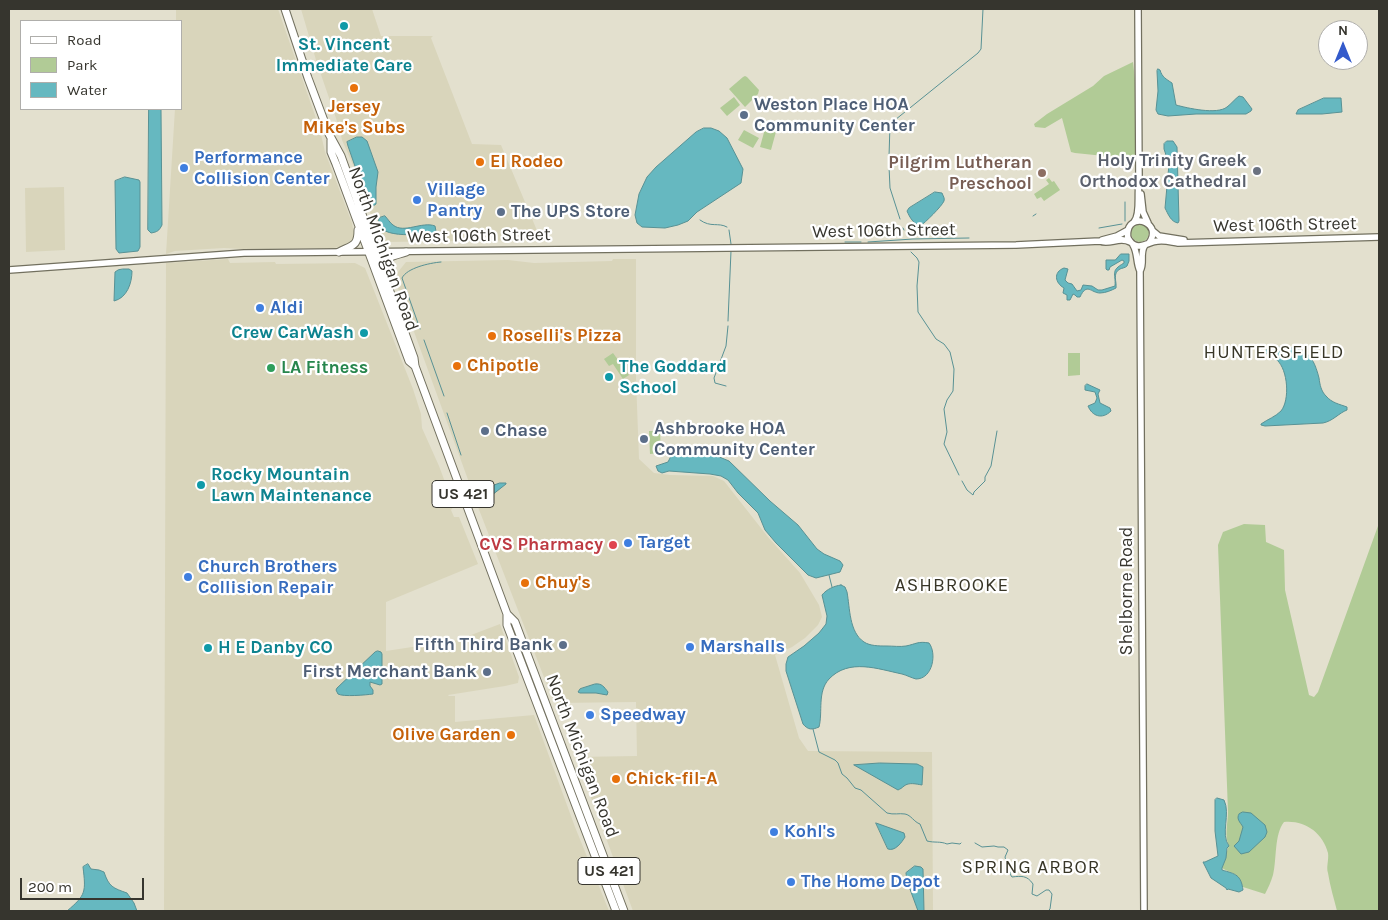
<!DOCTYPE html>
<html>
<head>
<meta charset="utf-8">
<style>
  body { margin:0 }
  #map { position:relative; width:1388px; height:920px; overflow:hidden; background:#e3e0ce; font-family:Karla,sans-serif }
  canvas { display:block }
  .frame { position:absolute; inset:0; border:10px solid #36352e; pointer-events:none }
  .legend { position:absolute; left:20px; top:20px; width:162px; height:90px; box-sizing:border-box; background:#fff; border:1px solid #afaeab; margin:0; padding:6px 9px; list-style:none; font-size:15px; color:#36352e }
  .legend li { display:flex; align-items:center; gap:10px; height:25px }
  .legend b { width:25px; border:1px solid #afaeab }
  .north { position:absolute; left:1318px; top:20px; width:50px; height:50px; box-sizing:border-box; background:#fff; border:1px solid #afaeab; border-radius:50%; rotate:0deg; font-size:14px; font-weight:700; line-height:20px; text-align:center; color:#36352e }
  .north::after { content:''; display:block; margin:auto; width:18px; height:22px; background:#335acb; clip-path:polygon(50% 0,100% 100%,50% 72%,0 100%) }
  .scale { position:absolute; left:20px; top:878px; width:124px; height:22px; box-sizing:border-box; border:2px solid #36352e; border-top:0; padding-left:6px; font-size:15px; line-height:18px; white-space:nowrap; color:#36352e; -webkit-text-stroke:4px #fff; paint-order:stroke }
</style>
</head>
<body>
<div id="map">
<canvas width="1388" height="920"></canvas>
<div class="frame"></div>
<ul class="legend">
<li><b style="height:6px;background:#fff"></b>Road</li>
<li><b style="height:14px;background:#b1cb96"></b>Park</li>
<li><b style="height:14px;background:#66b8c0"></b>Water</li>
</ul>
<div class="north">N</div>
<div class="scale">200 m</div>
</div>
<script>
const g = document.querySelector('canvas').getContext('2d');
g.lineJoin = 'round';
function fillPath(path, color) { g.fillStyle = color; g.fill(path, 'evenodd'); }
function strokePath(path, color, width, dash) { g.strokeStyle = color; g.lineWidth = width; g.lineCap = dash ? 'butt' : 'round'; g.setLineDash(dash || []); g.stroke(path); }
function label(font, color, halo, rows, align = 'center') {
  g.font = font + ' Karla,sans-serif'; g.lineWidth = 4.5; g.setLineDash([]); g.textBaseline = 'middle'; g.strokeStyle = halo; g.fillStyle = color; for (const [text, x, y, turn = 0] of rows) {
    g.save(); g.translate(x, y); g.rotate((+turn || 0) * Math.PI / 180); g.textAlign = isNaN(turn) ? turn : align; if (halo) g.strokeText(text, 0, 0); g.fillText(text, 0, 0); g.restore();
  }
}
fillPath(new Path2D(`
  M176,9h102l42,121 5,22 27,71 3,16 -7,7 -15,2 -91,1 -18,-1 -49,3 -9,3 9,-145h6v-88h-5z
  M301,9h71l9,27h52l-2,2 41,106 29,1 40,95 -156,2 -4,-3 -24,-57 3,-1 -18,-41 -3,-13 -23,-67z
  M64,187l1,63 -39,2 -1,-64z
  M228,259l2,4 45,-1 1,2 79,-1 10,5 48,121 8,25 1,14 17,38 15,40 -3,4 3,7h5l19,47 -92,38v49l72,-11 42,-16 19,53 -1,6 -13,3 -57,9 1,1h6v26l79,-7 41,112 34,84h-445l2,-648z
  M613,259h23v120l3,80 15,14 16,2 43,1 11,5 44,56 32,36 19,32 3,12 -4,8 -13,13 -13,9 -17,8 24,83 9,13 124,1 1,159h-300l-57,-154 61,-1 -1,-54 -82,1 -76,-196 -84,-230 12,-15 102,-2 26,3 78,-2z`), '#d9d5bb');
fillPath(new Path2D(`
  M1133,62l2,18v78h-11l-49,-5 -4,-1 -9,-34 -17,10 -10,-1 -1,-3 13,-10 46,-28 11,-10z
  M745,76l2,1 12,13 -1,4 -13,13 -16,-18 14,-12z
  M734,97l6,8 -13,11 -7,-8z
  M766,125l11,3 -6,22 -11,-3z
  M744,130l15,8 -6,10 -15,-8z
  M1049,178l3,4 2,-1 6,9 -16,11 -3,-4 -4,2 -3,-5 15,-10 -3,-4z
  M1131 233a9 9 0 1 1 18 0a9 9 0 1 1-18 0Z
  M613,353l16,22 -6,4 -10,-15 -4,2 -5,-7z
  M1068,353h12v22l-12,1z
  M649,431h11l1,22 -11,1z
  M1244,524l21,1 1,17 18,8 1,40 24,105 5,2 4,-5 60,-166h1v385h-42c-3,-12 -7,-25 -9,-38 -2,-6 1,-13 0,-20 -5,-20 -23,-33 -44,-31 -10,13 -7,37 -11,53 -2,7 -5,13 -8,19l-22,-7c-5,-15 -9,-12 -21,-19 3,-6 5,-19 7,-22 -5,-9 -1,-24 -1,-34l-10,-267 5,-13z`), '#b1cb96');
const water = new Path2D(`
  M1158,69l2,1c2,7 6,9 12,13l4,22c11,3 41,10 51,2 4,-3 8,-8 12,-11l4,1 9,12 -1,2 -5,3h-50l-28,2 -10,-2 -2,-4 2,-19 -1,-20z
  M1324,98h17l1,14 -20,2h-26l2,-4z
  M149,109h12l1,116c-3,6 -5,7 -11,8l-3,-3z
  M704,128h7l8,3 8,7 16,31 -2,14 -44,29 -9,9 -10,4 -13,3 -23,-1 -5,-4 -2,-8 4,-21 8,-17 9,-10 40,-35z
  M357,137h5l5,4 11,31 -2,15v17l-3,2 -3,-1 -3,-4 -19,-55 -1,-4z
  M1167,141h6l4,6 2,74 -1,2c-7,-1 -10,-9 -13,-15l4,-44 -5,-15v-5z
  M125,177l14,3 1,2v65l-2,4 -19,2 -3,-4 -1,-68z
  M935,192l7,1c1,3 3,5 2,8 -2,5 -19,22 -24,25 -7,-3 -10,-8 -13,-15l2,-3z
  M385,216c3,3 5,7 8,9 11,9 29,-4 42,1l1,5 -4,3c-13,0 -59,6 -53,-16z
  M1121,254h8v7l-2,5c-2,2 -5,2 -7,3 -8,4 -3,13 -4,19 -4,2 -10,5 -16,5 -9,0 -13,-11 -20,4h-3l-2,-2 -2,-1 -3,6h-3v-5l-4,-2 1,-5c-9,-5 -11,-16 0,-20l4,1 -3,11 3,3 4,1 5,7 4,-1 2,-5 9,1 6,4h4l13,-4c1,-13 -5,-15 9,-23v-2l-2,-1 -12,7 -1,3h-2l-1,-1v-9h9z
  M123,269h6l3,2c0,12 -5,27 -18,30l1,-29 3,-2z
  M1276,347c27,1 36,3 43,31 1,7 2,13 7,18 6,7 13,8 21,11v3c-8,3 -14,11 -24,13l-58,3 -4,-1v-1c7,-5 14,-7 20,-13 9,-11 7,-41 -4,-51 -4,-3 -9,-5 -13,-8l2,-2z
  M1087,384l13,6 -2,4 2,9 10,5 1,3c-9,9 -19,5 -23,-5l7,-3 2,-5 -2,-6 -10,-2v-4z
  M697,451l15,3 17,7 41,40 28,24 19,24 7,5 16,7 3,4 -3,7 -24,6 -8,-3 -32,-32 -11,-13 -7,-17 -20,-20 -10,-13 -7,-4 -11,-2 -41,-3 -7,2 -4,-2 -2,-5 12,-4 4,-8 10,-2z
  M500,483h6v1l-19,15 -4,1 -5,-9 1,-4 3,2z
  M841,585l4,2 2,5c3,16 2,40 17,50 6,4 15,4 23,4 6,0 13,1 19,0 10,-2 12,-5 23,-3 8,10 4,36 -13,36 -4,-1 -10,-4 -14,-5 -24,-5 -53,-16 -73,5 -12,13 -6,33 -10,48 -7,3 -11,3 -16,-3l-17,-53v-7l2,-7 16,-11 15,-13 7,-9 1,-8 -5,-21c5,-6 12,-9 19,-10z
  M378,651l3,1 1,2v30l-2,1 -10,-3v4l3,4v4c-7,1 -30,3 -35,0 -1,-1 -1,-3 -2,-4l1,-2 38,-36z
  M595,684c7,-1 9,3 13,8l-1,3 -11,-2h-16l-2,-1 2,-3z
  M880,763l37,1 6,3 -1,18c-6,-1 -13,-3 -18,1 -2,2 -4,3 -6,4l-44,-25z
  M1217,798l7,2c7,14 -4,34 5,46l-2,2 -1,10 -4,10v2c14,4 19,5 21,20l-4,2 -11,-3 -1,1 -1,-2 -15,-10 -8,-16h2l13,-6 -3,-25v-31z
  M1243,812l8,1 14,12 2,7 -2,5 -16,15 -8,2 -7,-8 5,-5 4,-14c-3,-5 -7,-8 -4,-13z
  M876,823l28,10 1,4c-3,5 -10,15 -17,12z
  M88,864l3,5 8,1 5,2c5,15 9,16 23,21l7,10 3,8h-70c19,-16 19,-19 16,-44z
  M915,866l6,1 2,2 1,42h-6l-11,-30 -1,-8z`);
fillPath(water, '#66b8c0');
strokePath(water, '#589194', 1);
strokePath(new Path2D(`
  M889,157l1,-33 88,-71 3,-4 2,-40
  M889,166l1,22 10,31
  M1125,202v19
  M1033,216l3,-2
  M700,220c11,8 18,2 27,7
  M903,228l1,2
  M1099,228l23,-4
  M729,230l2,14
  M845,242h16
  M868,242l45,-3 56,-1
  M911,252l6,6 2,4 -2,24 1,26 18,27 8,5 6,8 4,17 -1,22 -6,9 -3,9 3,23 -3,12 15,31
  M728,321l3,-70
  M420,329l-18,-51c5,-10 27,-15 39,-16
  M424,340l20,56
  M726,386l-11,-3 -1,-5 12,-32 2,-20
  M447,413l14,42
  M962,481l5,9 6,5 1,-3 11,-11v-4l6,-11 6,-35
  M829,575l3,12
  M813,729l6,23 16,8 3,3 4,11 5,4 8,10 6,2 26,23c7,2 12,0 18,1 6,1 9,8 15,10l7,17c8,2 13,0 20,3l5,-1 8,1 1,-1
  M975,843l7,4 12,-1 4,1h6l4,3 -3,7 1,4 5,4 -1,9 2,3c9,-1 15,-2 21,7l-1,10 5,2 9,-6h3l3,4 -2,15 -2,2`), '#589194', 1);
const minor = new Path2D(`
  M1141,194l2,18 5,11
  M1134,222c7,-8 3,-26 5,-38l-1,-175
  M1153,231l6,5 25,4
  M1102,240l15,-4 11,-6
  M1149,243c14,-19 -16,-31 -21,-13 -1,4 -1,8 2,11 8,11 19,0 28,0 7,-1 13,1 20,2l201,-6
  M1133,245c5,8 3,18 7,26
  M9,270l235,-17 772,-8 84,-4c10,4 20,-5 30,1
  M1144,911l-4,-640c5,-8 -1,-18 5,-26`);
const major = new Path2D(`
  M285,9l23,69 21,56 12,22 73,202 1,8 92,248v11l109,286
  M331,140v12l5,12 73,197 6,5
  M339,252c13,-7 19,-5 19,-22
  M385,279c2,-8 -1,-20 8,-23 5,-2 8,-2 13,-4
  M507,614l8,8 109,289`);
strokePath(minor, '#72705f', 8);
strokePath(major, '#72705f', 9);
strokePath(minor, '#fff', 5.5);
strokePath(major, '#fff', 7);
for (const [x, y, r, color] of [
  [344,26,5,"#0f9aa8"],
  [354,88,5,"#e8710a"],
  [744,115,5,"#5c6f8a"],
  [480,162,5,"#e8710a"],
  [184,168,5,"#3f7fe0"],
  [1257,171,5,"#6b7280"],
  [1042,173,5,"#8d6e63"],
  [417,200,5,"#3f7fe0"],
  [501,212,5,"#5c6f8a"],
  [260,308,5,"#3f7fe0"],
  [364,333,5,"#0f9aa8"],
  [492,336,5,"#e8710a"],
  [457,366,5,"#e8710a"],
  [271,368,5,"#2e9e5b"],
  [609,377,5,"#0f9aa8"],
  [485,431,5,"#5c6f8a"],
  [644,439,5,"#5c6f8a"],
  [201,485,5,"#0f9aa8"],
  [628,543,5,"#3f7fe0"],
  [613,545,5,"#e0444e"],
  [188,577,5,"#3f7fe0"],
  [525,583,5,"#e8710a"],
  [563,645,5,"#5c6f8a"],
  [690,647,5,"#3f7fe0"],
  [208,648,5,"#0f9aa8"],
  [487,672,5,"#5c6f8a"],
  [590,715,5,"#3f7fe0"],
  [511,735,5,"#e8710a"],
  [616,779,5,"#e8710a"],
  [774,832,5,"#3f7fe0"],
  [791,882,5,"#3f7fe0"]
]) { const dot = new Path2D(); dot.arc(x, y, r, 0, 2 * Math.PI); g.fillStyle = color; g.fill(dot); strokePath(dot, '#fff', 2); }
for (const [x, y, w] of [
  [463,494,62],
  [609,871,62]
]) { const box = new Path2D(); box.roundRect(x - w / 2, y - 13.5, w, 27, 4); g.fillStyle = '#fff'; g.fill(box); strokePath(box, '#36352e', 1); }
label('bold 16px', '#36352e', null, [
  ["US 421",463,494],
  ["US 421",609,871]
]);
label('bold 18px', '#0d838f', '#fff', [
  ["St. Vincent",344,45,"center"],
  ["Immediate Care",344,66,"center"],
  ["Crew CarWash",354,333,"right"],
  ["The Goddard",619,367],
  ["School",619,388],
  ["Rocky Mountain",211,475],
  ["Lawn Maintenance",211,496],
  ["H E Danby CO",218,648]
], 'left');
label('bold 18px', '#4e5e75', '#fff', [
  ["Weston Place HOA",754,105],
  ["Community Center",754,126],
  ["The UPS Store",511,212],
  ["Ashbrooke HOA",654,429],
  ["Community Center",654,450],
  ["Chase",495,431],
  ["Fifth Third Bank",553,645,"right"],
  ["First Merchant Bank",477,672,"right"]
], 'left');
label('bold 18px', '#c56008', '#fff', [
  ["Jersey",354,107,"center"],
  ["Mike's Subs",354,128,"center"],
  ["El Rodeo",490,162],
  ["Roselli's Pizza",502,336],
  ["Chipotle",467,366],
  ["Chuy's",535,583],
  ["Olive Garden",501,735,"right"],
  ["Chick-fil-A",626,779]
], 'left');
label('bold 18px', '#366cbe', '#fff', [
  ["Performance",194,158],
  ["Collision Center",194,179],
  ["Village",427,190],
  ["Pantry",427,211],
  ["Aldi",270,308],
  ["Target",638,543],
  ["Church Brothers",198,567],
  ["Collision Repair",198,588],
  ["Marshalls",700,647],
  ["Speedway",600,715],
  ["Kohl's",784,832],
  ["The Home Depot",801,882]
], 'left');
label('bold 18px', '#5b616d', '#fff', [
  ["Holy Trinity Greek",1247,161],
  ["Orthodox Cathedral",1247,182]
], 'right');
label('bold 18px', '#785e54', '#fff', [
  ["Pilgrim Lutheran",1032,163],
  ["Preschool",1032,184]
], 'right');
label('18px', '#36352e', '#fff', [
  ["West 106th Street",1285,225,-1],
  ["West 106th Street",884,231,-1],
  ["West 106th Street",479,236,-1],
  ["North Michigan Road",383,249,70],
  ["Shelborne Road",1127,591,-90],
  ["North Michigan Road",582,756,69]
]);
label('bold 18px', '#27864d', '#fff', [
  ["LA Fitness",281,368]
], 'left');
label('bold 18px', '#be3a42', '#fff', [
  ["CVS Pharmacy",603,545]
], 'right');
g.letterSpacing = '1px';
label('19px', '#383627', '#fff', [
  ["HUNTERSFIELD",1274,353],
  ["ASHBROOKE",952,586],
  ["SPRING ARBOR",1031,868]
]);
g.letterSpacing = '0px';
</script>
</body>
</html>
